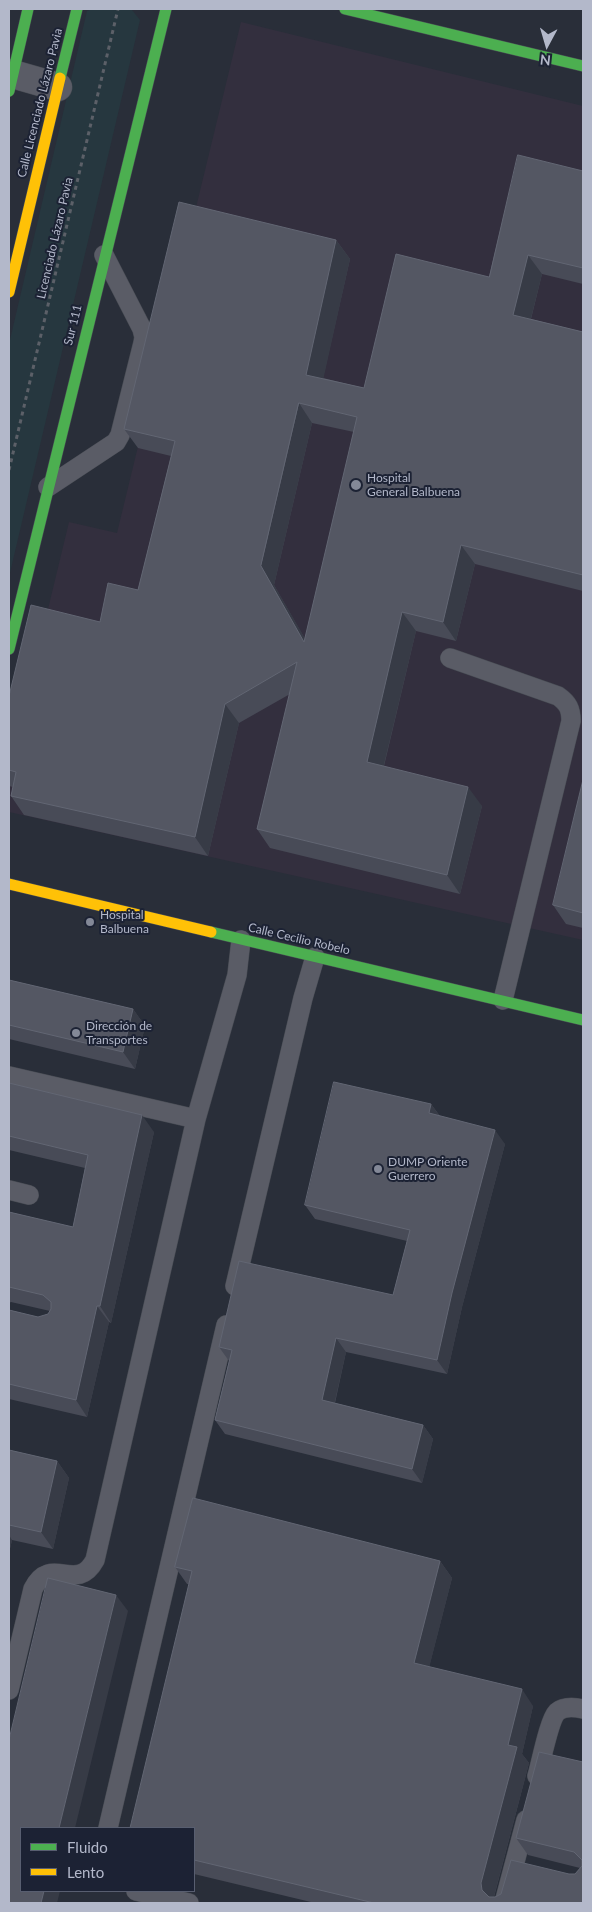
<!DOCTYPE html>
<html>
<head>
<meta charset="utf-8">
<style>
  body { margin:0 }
  #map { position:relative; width:592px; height:1912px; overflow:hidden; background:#292e39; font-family:Lato,sans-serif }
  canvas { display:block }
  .frame { position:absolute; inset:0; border:10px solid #b3b8ca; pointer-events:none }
  .legend { position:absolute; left:20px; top:1827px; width:175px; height:65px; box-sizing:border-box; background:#1c2234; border:1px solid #585e70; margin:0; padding:6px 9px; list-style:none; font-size:15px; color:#b3b8ca }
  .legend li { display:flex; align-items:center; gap:10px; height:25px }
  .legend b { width:25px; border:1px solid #585e70 }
  .north { position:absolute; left:522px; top:20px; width:50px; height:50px; -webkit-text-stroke:4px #1c2234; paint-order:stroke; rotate:186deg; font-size:14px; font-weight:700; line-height:20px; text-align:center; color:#b3b8ca }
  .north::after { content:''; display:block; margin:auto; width:18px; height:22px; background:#b3b8ca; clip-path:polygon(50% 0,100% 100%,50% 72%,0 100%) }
</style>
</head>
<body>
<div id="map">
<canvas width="592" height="1912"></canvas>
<div class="frame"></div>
<ul class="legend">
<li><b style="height:6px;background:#4caf50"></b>Fluido</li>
<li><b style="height:6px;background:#ffc107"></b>Lento</li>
</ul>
<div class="north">N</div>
</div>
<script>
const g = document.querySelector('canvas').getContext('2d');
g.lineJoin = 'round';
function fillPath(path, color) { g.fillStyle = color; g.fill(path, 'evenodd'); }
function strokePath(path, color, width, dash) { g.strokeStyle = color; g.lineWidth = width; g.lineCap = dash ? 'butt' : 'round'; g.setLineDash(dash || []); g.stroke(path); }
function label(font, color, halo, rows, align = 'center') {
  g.font = font + ' Lato,sans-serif'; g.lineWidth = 4; g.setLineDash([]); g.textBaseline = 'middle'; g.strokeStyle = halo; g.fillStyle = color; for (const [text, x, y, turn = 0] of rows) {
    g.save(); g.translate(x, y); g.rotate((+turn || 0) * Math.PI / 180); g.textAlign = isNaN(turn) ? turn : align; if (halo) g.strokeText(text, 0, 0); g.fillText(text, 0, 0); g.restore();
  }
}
fillPath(new Path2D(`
  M241,22l342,84v834l-574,-128v-41l60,-249 48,11z`), '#332f3e');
fillPath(new Path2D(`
  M92,9l40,1 8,10 -131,557v-233l78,-333z`), '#26373f');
const lane = new Path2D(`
  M48,487l68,-45 4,-7 23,-92 1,-6 -2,-8 -38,-74
  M450,658l108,38c10,7 13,13 13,25l-68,279
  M9,1076l187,43
  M9,1190l20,5
  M235,1286l68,-288 12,-41
  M9,1690l24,-101c18,-36 43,6 62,-29l101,-441 41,-144 4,-35
  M537,1776c4,-13 12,-56 20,-64 7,-6 17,-5 26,-3
  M108,1828l118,-503
  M136,1891l53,12
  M504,1903l22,-83`);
const street = new Path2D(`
  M9,73l49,14`);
const fast = new Path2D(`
  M345,9l238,57
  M60,78l17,-69
  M9,91l19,-82
  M9,649l157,-640
  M211,932l372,88`);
const slow = new Path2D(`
  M9,292l51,-214
  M9,884l202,48`);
strokePath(lane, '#474b53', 20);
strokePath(street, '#474b53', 29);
strokePath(fast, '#474b53', 12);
strokePath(slow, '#474b53', 12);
strokePath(new Path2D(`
  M9,470l109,-461`), '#5c6068', 3, [4, 4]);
strokePath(lane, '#5a5c66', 19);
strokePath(street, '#5a5c66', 28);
strokePath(fast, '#4caf50', 11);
strokePath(slow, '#ffc107', 11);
fillPath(new Path2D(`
  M583,171v113l-41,-10 -11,45 52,13v259l-108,-27 -19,77 -40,-10 -32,135 98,40 -22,88 -190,-46 -13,-19 33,-135 -51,29 -31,133 -184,-41 -13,-19 2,-9 -4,-1v-90l129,-106 33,-134 -33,-8 -14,-19 212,-189 14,19 -27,119 41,10 125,-111zM312,423l42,9 -49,207 -31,-54z
  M583,780v148l-17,-4 -13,-19z
  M9,980l124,29 12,17 -10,43 -126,-30z
  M9,1083l145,49 -43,191 -2,-1 -22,95 -78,-18v-89l29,7 10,-3 2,-3 -39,-9 -2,1v-91l64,15 12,-59 -76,-18z
  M431,1104l9,12 65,28 -43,163 -15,67 -101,-22 -11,51 88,22 10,14 -11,44 -197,-49 -10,-14 14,-59 -10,-14 174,-52 14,-54 -92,-22 -10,-14z
  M9,1450l48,11 12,17 -16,71 -41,-9 -3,13z
  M440,1561l12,17 -23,89 104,39 -11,48 7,9 -35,134 75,-23h6l5,-6 -52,-13 -12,-17 67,-76v141h-268l-121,-29v-46l-5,-244h-2l-12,-17z`), '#484b57');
fillPath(new Path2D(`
  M336,240l14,19 -30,135 -14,-19z
  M528,255l14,19 -15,60 -14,-19z
  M299,403l13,20 -38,162 44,76 -14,-19 -43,-76z
  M461,545l14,19 -19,77 -13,-19z
  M402,612l14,19 -36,150 -13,-19z
  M225,704l14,19 -31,133 -13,-19z
  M468,787l14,19 -22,88 -13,-19z
  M133,1009l12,17 -10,43 -12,-17z
  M431,1104l10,14 -12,-5z
  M142,1115l12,17 -43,191 -11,-17z
  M495,1130l10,14 -43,163 -15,67 -10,-14 15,-67z
  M97,1306l12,16 -22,95 -11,-17z
  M336,1338l10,14 -14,62 -10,-14z
  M423,1425l10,14 -11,44 -10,-14z
  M57,1461l12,17 -16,71 -12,-17z
  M9,1535l3,5 -3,13z
  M440,1561l12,17 -26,102 -12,-17z
  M116,1595l12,16 -53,217h-16z
  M522,1689l11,17 -11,48 7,9 -36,137 -11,-10 -1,-7 27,-138z
  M44,1891h16l-3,12h-16z`), '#373b46');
const building = new Path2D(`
  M518,155l65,16v97l-55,-13 -15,60 70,17v243l-122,-30 -18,77 -41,-10 -35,150 101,25 -21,88 -190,-46 40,-167 -72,42 -30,133 -184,-41 5,-24 -7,-2v-74l22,-91 69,17 8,-39 30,7 37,-149 -51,-12 55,-227 157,38 -30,135 58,13 32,-134 93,23zM299,403l58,14 -53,225 -43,-76z
  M583,780v133l-30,-8z
  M9,980l124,29 -10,43 -114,-27z
  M334,1082l97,22 -2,9 66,17 -43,163 -15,67 -101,-22 -14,62 101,25 -11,44 -197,-49 17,-70 -13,-3 20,-86 154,34 17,-65 -105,-25z
  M9,1083l133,32 -42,191h-3l-21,94 -67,-16v-74l29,7 10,-3 3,-5v-7l-8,-7 -34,-8v-75l64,15 15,-72 -79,-19z
  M9,1450l48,11 -16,71 -32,-7z
  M193,1498l247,63 -26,102 108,26 -14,56 9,2 -36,136 1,7 7,7h6l6,-3 10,-34 58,14h6l7,-8v-6l-8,-8 -58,-14 23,-86 44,10v141h-209l-180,-43v-32h-64l62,-257 -17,-4z
  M48,1578l68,17 -57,233h-38v63h23l-3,12h-32v-163z`);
fillPath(building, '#545763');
strokePath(building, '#626673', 1);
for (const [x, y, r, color] of [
  [356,485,6,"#838897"],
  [90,922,5,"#838897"],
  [76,1033,5,"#838897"],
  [378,1169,5,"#838897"]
]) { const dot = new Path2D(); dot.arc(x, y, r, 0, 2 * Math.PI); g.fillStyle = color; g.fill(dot); strokePath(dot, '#1c2234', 2); }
label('12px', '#b3b8ca', '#1c2234', [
  ["Calle Licenciado Lázaro Pavia",40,103,-76],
  ["Licenciado Lázaro Pavia",55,238,-77],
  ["Sur 111",73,325,-76],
  ["Calle Cecilio Robelo",299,939,13]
]);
label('12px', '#b3b8ca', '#1c2234', [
  ["Hospital",367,478],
  ["General Balbuena",367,492],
  ["Hospital",100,915],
  ["Balbuena",100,929],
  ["Dirección de",86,1026],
  ["Transportes",86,1040],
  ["DUMP Oriente",388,1162],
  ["Guerrero",388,1176]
], 'left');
</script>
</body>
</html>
